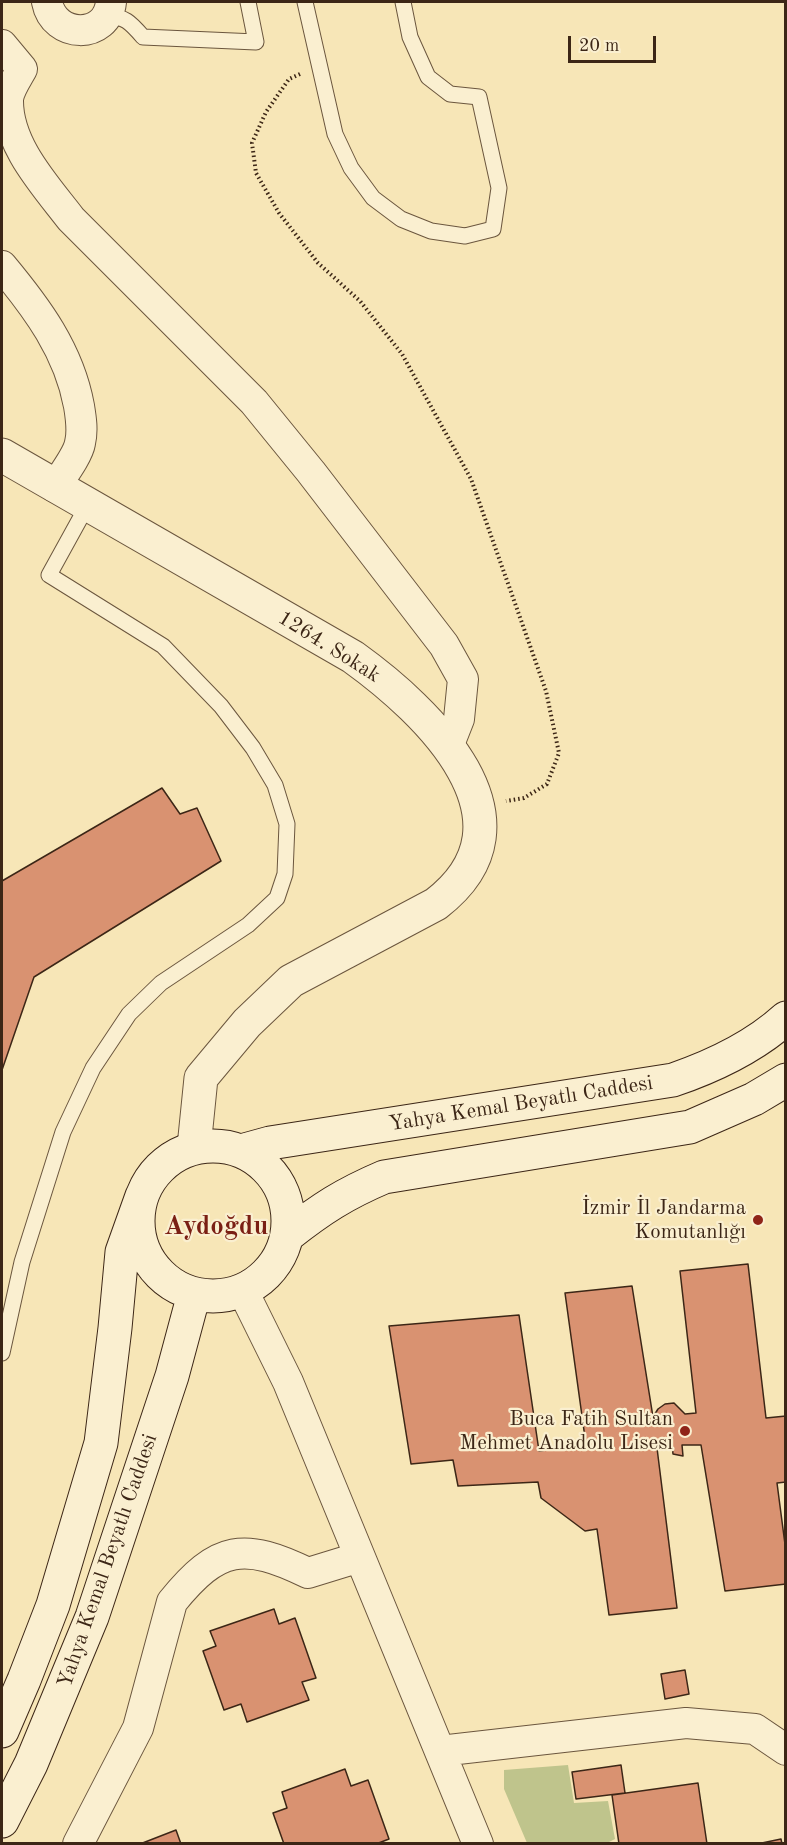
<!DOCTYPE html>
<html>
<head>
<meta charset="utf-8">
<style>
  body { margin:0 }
  #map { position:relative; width:787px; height:1845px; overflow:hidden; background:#f7e6b7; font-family:"Old Standard TT",serif }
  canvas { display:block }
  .frame { position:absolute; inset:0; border:3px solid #3c2616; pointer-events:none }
  .scale { position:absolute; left:568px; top:36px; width:88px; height:27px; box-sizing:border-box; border:3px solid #3c2616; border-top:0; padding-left:8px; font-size:18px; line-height:21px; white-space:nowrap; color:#3c2616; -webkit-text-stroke:4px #faefd0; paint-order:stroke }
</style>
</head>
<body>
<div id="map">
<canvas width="787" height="1845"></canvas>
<div class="frame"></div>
<div class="scale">20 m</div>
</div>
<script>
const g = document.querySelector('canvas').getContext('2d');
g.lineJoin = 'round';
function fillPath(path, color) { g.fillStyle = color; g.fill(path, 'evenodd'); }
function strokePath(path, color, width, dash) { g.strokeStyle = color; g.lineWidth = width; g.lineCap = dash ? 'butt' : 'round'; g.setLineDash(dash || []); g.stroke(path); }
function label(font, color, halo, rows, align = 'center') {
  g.font = font + ' "Old Standard TT",serif'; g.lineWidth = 4.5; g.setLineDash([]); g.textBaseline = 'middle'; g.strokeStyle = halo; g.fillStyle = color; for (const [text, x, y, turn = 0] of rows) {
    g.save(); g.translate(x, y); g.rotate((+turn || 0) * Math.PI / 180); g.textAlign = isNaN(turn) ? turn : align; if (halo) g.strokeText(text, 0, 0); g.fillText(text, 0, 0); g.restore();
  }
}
fillPath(new Path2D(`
  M568,1765l6,38 34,-2 7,38 -10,5 -78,-1 -23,-54v-19z`), '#bfc48c');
const building = new Path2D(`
  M162,788l18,26 17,-6 24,53 -187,116 -32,93v-189z
  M748,1264l18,154 20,-2v66l-9,1 9,69v32l-61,7 -24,-146h-19l1,11 -10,-2 -1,-9 -15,3 20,160 -68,7 -12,-86 -12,2 -44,-33 -3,-16 -80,4 -5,-26 -42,4 -22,-138 130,-11 20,136 47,-6 -21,-152 67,-7 21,131 5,-8 7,-5 9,-1 11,11 11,-1 -16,-142z
  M274,1609l5,15 16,-6 21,60 -14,4 7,18 -62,22 -6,-18 -17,6 -21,-59 13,-5 -6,-15z
  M685,1670l4,24 -24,5 -4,-25z
  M621,1765l4,28 -49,6 -4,-27z
  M345,1769l6,17 17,-6 21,59 -13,5h-92l-11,-31 14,-5 -5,-16z
  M698,1783l9,61h-88l-7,-49z
  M176,1830l5,14h-41z
  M781,1839l1,5h-25z`);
fillPath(building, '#d99271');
strokePath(building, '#3c2616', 1.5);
const service = new Path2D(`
  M305,2l30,132 16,34 22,30 28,21 30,12 34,5 28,-7 6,-41 -20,-91 -29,-3 -22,-17 -18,-40 -7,-35
  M106,17c18,-2 25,6 37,20l113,5 -8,-40
  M2,1353l20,-91 41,-130 30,-64 36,-54 32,-31 87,-58 29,-27 8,-24 2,-50 -12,-39 -22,-37 -32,-42 -58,-60 -114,-71 38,-69`);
const minor = new Path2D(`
  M47,2c7,37 60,38 64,0
  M2,45l20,24c-5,9 -13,21 -14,30 -1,46 37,86 63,120l183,183 57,70 133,173 19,34 -4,40 -11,28
  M2,266c35,42 67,85 77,140 2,12 4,25 1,37 -2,12 -18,33 -25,44
  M243,1291l45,91 190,462
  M440,1751l246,-28 69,6 31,21
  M78,1844l60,-116 34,-126c46,-57 72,-60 136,-29l52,-16`);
const tertiary = new Path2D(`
  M2,455l351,202c75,54 191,164 83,247l-145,77 -44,42 -46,55 -7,69`);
const secondary = new Path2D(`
  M138 1221a75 75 0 1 1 150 0a75 75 0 1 1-150 0Z
  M241,1151l29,-8 403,-63c41,-14 81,-33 113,-62
  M288,1235c33,-26 56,-41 96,-58l306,-50 64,-28 32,-19
  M2,1731l22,-51 29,-75 48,-162 14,-115 7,-76 20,-56
  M2,1821l29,-57 61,-147 80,-241 22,-82`);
strokePath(service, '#6b563e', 17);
strokePath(minor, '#6b563e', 32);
strokePath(tertiary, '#6b563e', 35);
strokePath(secondary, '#3c2616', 35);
strokePath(new Path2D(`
  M300,74l-11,5 -23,33 -14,31 4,30 23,40 39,50 42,38 42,53 69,125 75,212 13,62 -12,31 -23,14 -18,3`), '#3c2616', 4, [1.5, 3]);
strokePath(service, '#faefd0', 15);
strokePath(minor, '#faefd0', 30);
strokePath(tertiary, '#faefd0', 33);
strokePath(secondary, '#faefd0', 33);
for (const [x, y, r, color] of [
  [758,1220,6,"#8f2418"],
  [685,1431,6,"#8f2418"]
]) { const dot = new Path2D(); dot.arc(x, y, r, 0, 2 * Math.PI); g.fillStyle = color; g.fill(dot); strokePath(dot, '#faefd0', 2); }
label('21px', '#3c2616', '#faefd0', [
  ["1264. Sokak",329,647,32],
  ["Yahya Kemal Beyatlı Caddesi",521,1104,-9],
  ["Yahya Kemal Beyatlı Caddesi",108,1561,-71]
]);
label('21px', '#3c2616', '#faefd0', [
  ["İzmir İl Jandarma",746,1208],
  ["Komutanlığı",746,1232],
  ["Buca Fatih Sultan",673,1419],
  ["Mehmet Anadolu Lisesi",673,1443]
], 'right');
label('bold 27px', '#7a1f14', '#faefd0', [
  ["Aydoğdu",216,1227]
]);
</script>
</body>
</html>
